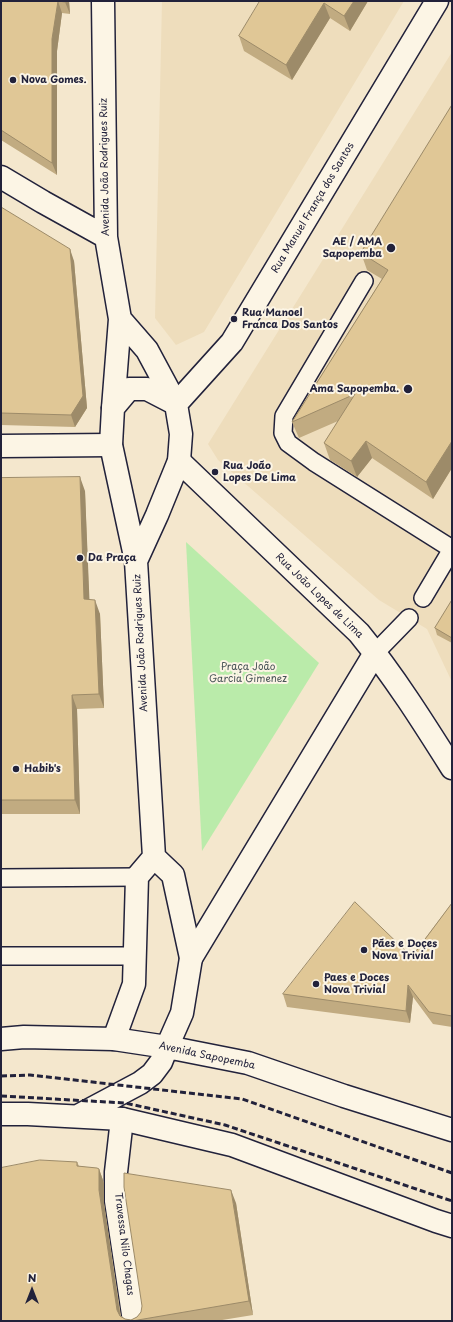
<!DOCTYPE html>
<html>
<head>
<meta charset="utf-8">
<style>
  body { margin:0 }
  #map { position:relative; width:453px; height:1322px; overflow:hidden; background:#f4e7cd; font-family:"Playpen Sans",sans-serif }
  canvas { display:block }
  .frame { position:absolute; inset:0; border:2px solid #22223b; pointer-events:none }
  .north { position:absolute; left:12px; top:1270px; width:40px; height:40px; -webkit-text-stroke:3px #fcf5e5; paint-order:stroke; rotate:0deg; font-size:11px; font-weight:700; line-height:16px; text-align:center; color:#22223b }
  .north::after { content:''; display:block; margin:auto; width:14px; height:18px; background:#22223b; clip-path:polygon(50% 0,100% 100%,50% 72%,0 100%) }
</style>
</head>
<body>
<div id="map">
<canvas width="453" height="1322"></canvas>
<div class="frame"></div>
<div class="north">N</div>
</div>
<script>
const g = document.querySelector('canvas').getContext('2d');
g.lineJoin = 'round';
function fillPath(path, color) { g.fillStyle = color; g.fill(path, 'evenodd'); }
function strokePath(path, color, width, dash) { g.strokeStyle = color; g.lineWidth = width; g.lineCap = dash ? 'butt' : 'round'; g.setLineDash(dash || []); g.stroke(path); }
function label(font, color, halo, rows, align = 'center') {
  g.font = font + ' "Playpen Sans",sans-serif'; g.lineWidth = 4; g.setLineDash([]); g.textBaseline = 'middle'; g.strokeStyle = halo; g.fillStyle = color; for (const [text, x, y, turn = 0] of rows) {
    g.save(); g.translate(x, y); g.rotate((+turn || 0) * Math.PI / 180); g.textAlign = isNaN(turn) ? turn : align; if (halo) g.strokeText(text, 0, 0); g.fillText(text, 0, 0); g.restore();
  }
}
fillPath(new Path2D(`
  M162,1h242l-200,331 -28,13 -21,-27z
  M452,52v630l-25,-53 -48,-29 -161,-140 -10,-16z`), '#eeddbc');
fillPath(new Path2D(`
  M186,542l133,121 -117,188z`), '#baebaa');
const service = new Path2D(`
  M364,281l-80,135 -1,17 5,10 26,19 138,87
  M423,598l29,-49
  M375,653l34,-35
  M1,878l136,-1
  M1,956h134`);
const minor = new Path2D(`
  M103,1l3,236 14,82 -7,89
  M1,177l42,25 63,35
  M120,319l27,31 29,54
  M1,446l110,-1
  M179,461l180,172c35,43 64,89 93,135
  M191,958l184,-305
  M122,1119l-6,53v29l18,120`);
const tertiary = new Path2D(`
  M176,404l56,-62 205,-341
  M136,561l21,-46 22,-54 2,-27 -5,-30
  M114,1039l20,-55 3,-107 17,-20
  M167,1047l15,-34 9,-55 -18,-83 -19,-18 -18,-296 -25,-116 2,-37 16,-19h18l29,15`);
const primary = new Path2D(`
  M1,1039l23,-2 90,2 53,8 81,16 96,33 108,34
  M1,1114h27l94,5 110,26 204,76 16,5
  M78,1116l62,-33 12,-9 9,-12 6,-15`);
strokePath(service, '#22223b', 20);
strokePath(minor, '#22223b', 25);
strokePath(tertiary, '#22223b', 25);
strokePath(primary, '#22223b', 25);
strokePath(service, '#fcf5e5', 17);
strokePath(minor, '#fcf5e5', 22);
strokePath(tertiary, '#fcf5e5', 22);
strokePath(primary, '#fcf5e5', 22);
strokePath(new Path2D(`
  M1,1076l29,-1 212,24 210,74
  M1,1096l124,7 100,22 227,76`), '#22223b', 3, [6, 3]);
fillPath(new Path2D(`
  M1,1h68l1,13 -8,-1 -5,38v124l-56,-35z
  M258,1h110l-18,30 -20,-13 -38,62 -48,-29 -5,-15 21,-34z
  M452,105v363l-19,31 -61,-41 -15,19 -27,-17 -6,-17 14,-22 -39,17 -7,-16 90,-143 -15,-9 -6,-17z
  M1,207l73,54 13,147 -12,19 -74,-2z
  M1,478l84,13 4,108 11,15 4,94 -27,1 3,105h-79z
  M452,600v43l-15,-8 -2,-7z
  M452,903v124l-19,-3 -20,-27 -3,26 -123,-16 -4,-13 128,-37z
  M77,1162l2,4 20,3 5,14v20l17,113 4,3 6,1 6,-3 99,-114 17,112 -37,6h-215z`), '#c1ab81');
fillPath(new Path2D(`
  M58,1l4,12 -5,38v124l-5,-12v-124z
  M65,1h4l1,13 -5,-12z
  M354,1h14l-18,30 -6,-15z
  M324,3l6,15 -38,62 -6,-15z
  M70,249l4,12 13,147 -12,19 -4,-12z
  M366,441l6,17 -15,19 -6,-16z
  M452,441v27l-19,31 -7,-17z
  M80,477l5,14 5,122 -6,-14z
  M95,600l5,14 4,94 -5,-14z
  M72,695l5,14 3,105 -5,-14z
  M408,985l5,12 -3,26 -4,-12z
  M99,1169l5,14v20l17,118 -4,-11 -18,-120z
  M231,1190l5,13 17,112 -4,-14z`), '#9d8b69');
const building = new Path2D(`
  M1,1h64v1l-7,-1 -6,38v124l-51,-33z
  M260,1h94l-10,15 -20,-13 -38,62 -47,-29z
  M452,105v336l-26,41 -60,-41 -15,20 -27,-18 31,-49 -63,28 96,-152 -27,-17z
  M1,207l69,42 13,147 -12,19 -70,-2z
  M80,477l4,122 11,1 4,94 -27,1 3,105h-74v-322z
  M452,600v38l-17,-10z
  M355,902l56,54v2l41,-55v113l-23,-4 -21,-27 -2,26 -123,-17z
  M40,1160l37,2v4l20,2 2,1v21l18,120 3,6 5,3 6,1 6,-3 4,-5 1,-6 -18,-119v-14l107,17 18,111 -117,20h-131v-153z`);
fillPath(building, '#e0c796');
strokePath(building, '#9d8b69', 1);
for (const [x, y, r, color] of [
  [13,80,4,"#22223b"],
  [391,248,5,"#22223b"],
  [234,319,4,"#22223b"],
  [408,389,5,"#22223b"],
  [215,472,4,"#22223b"],
  [80,558,4,"#22223b"],
  [16,769,4,"#22223b"],
  [364,950,4,"#22223b"],
  [316,984,4,"#22223b"]
]) { const dot = new Path2D(); dot.arc(x, y, r, 0, 2 * Math.PI); g.fillStyle = color; g.fill(dot); strokePath(dot, '#fcf5e5', 1.5); }
label('bold 10px', '#22223b', '#fcf5e5', [
  ["Nova Gomes.",21,80],
  ["AE / AMA",382,242,"right"],
  ["Sapopemba",382,254,"right"],
  ["Rua Manoel",242,313],
  ["Franca Dos Santos",242,325],
  ["Ama Sapopemba.",399,389,"right"],
  ["Rua João",223,466],
  ["Lopes De Lima",223,478],
  ["Da Praça",88,558],
  ["Habib's",24,769],
  ["Pães e Doçes",372,944],
  ["Nova Trivial",372,956],
  ["Paes e Doces",324,978],
  ["Nova Trivial",324,990]
], 'left');
label('10px', '#22223b', '#fcf5e5', [
  ["Avenida João Rodrigues Ruiz",105,167,-91],
  ["Rua Manuel França dos Santos",313,208,-59],
  ["Rua João Lopes de Lima",319,596,44],
  ["Avenida João Rodrigues Ruiz",141,643,-93],
  ["Avenida Sapopemba",207,1056,12],
  ["Travessa Nilo Chagas",124,1244,83]
]);
label('10px', '#485457', '#fcf5e5', [
  ["Praça João",248,667],
  ["Garcia Gimenez",248,679]
]);
</script>
</body>
</html>
